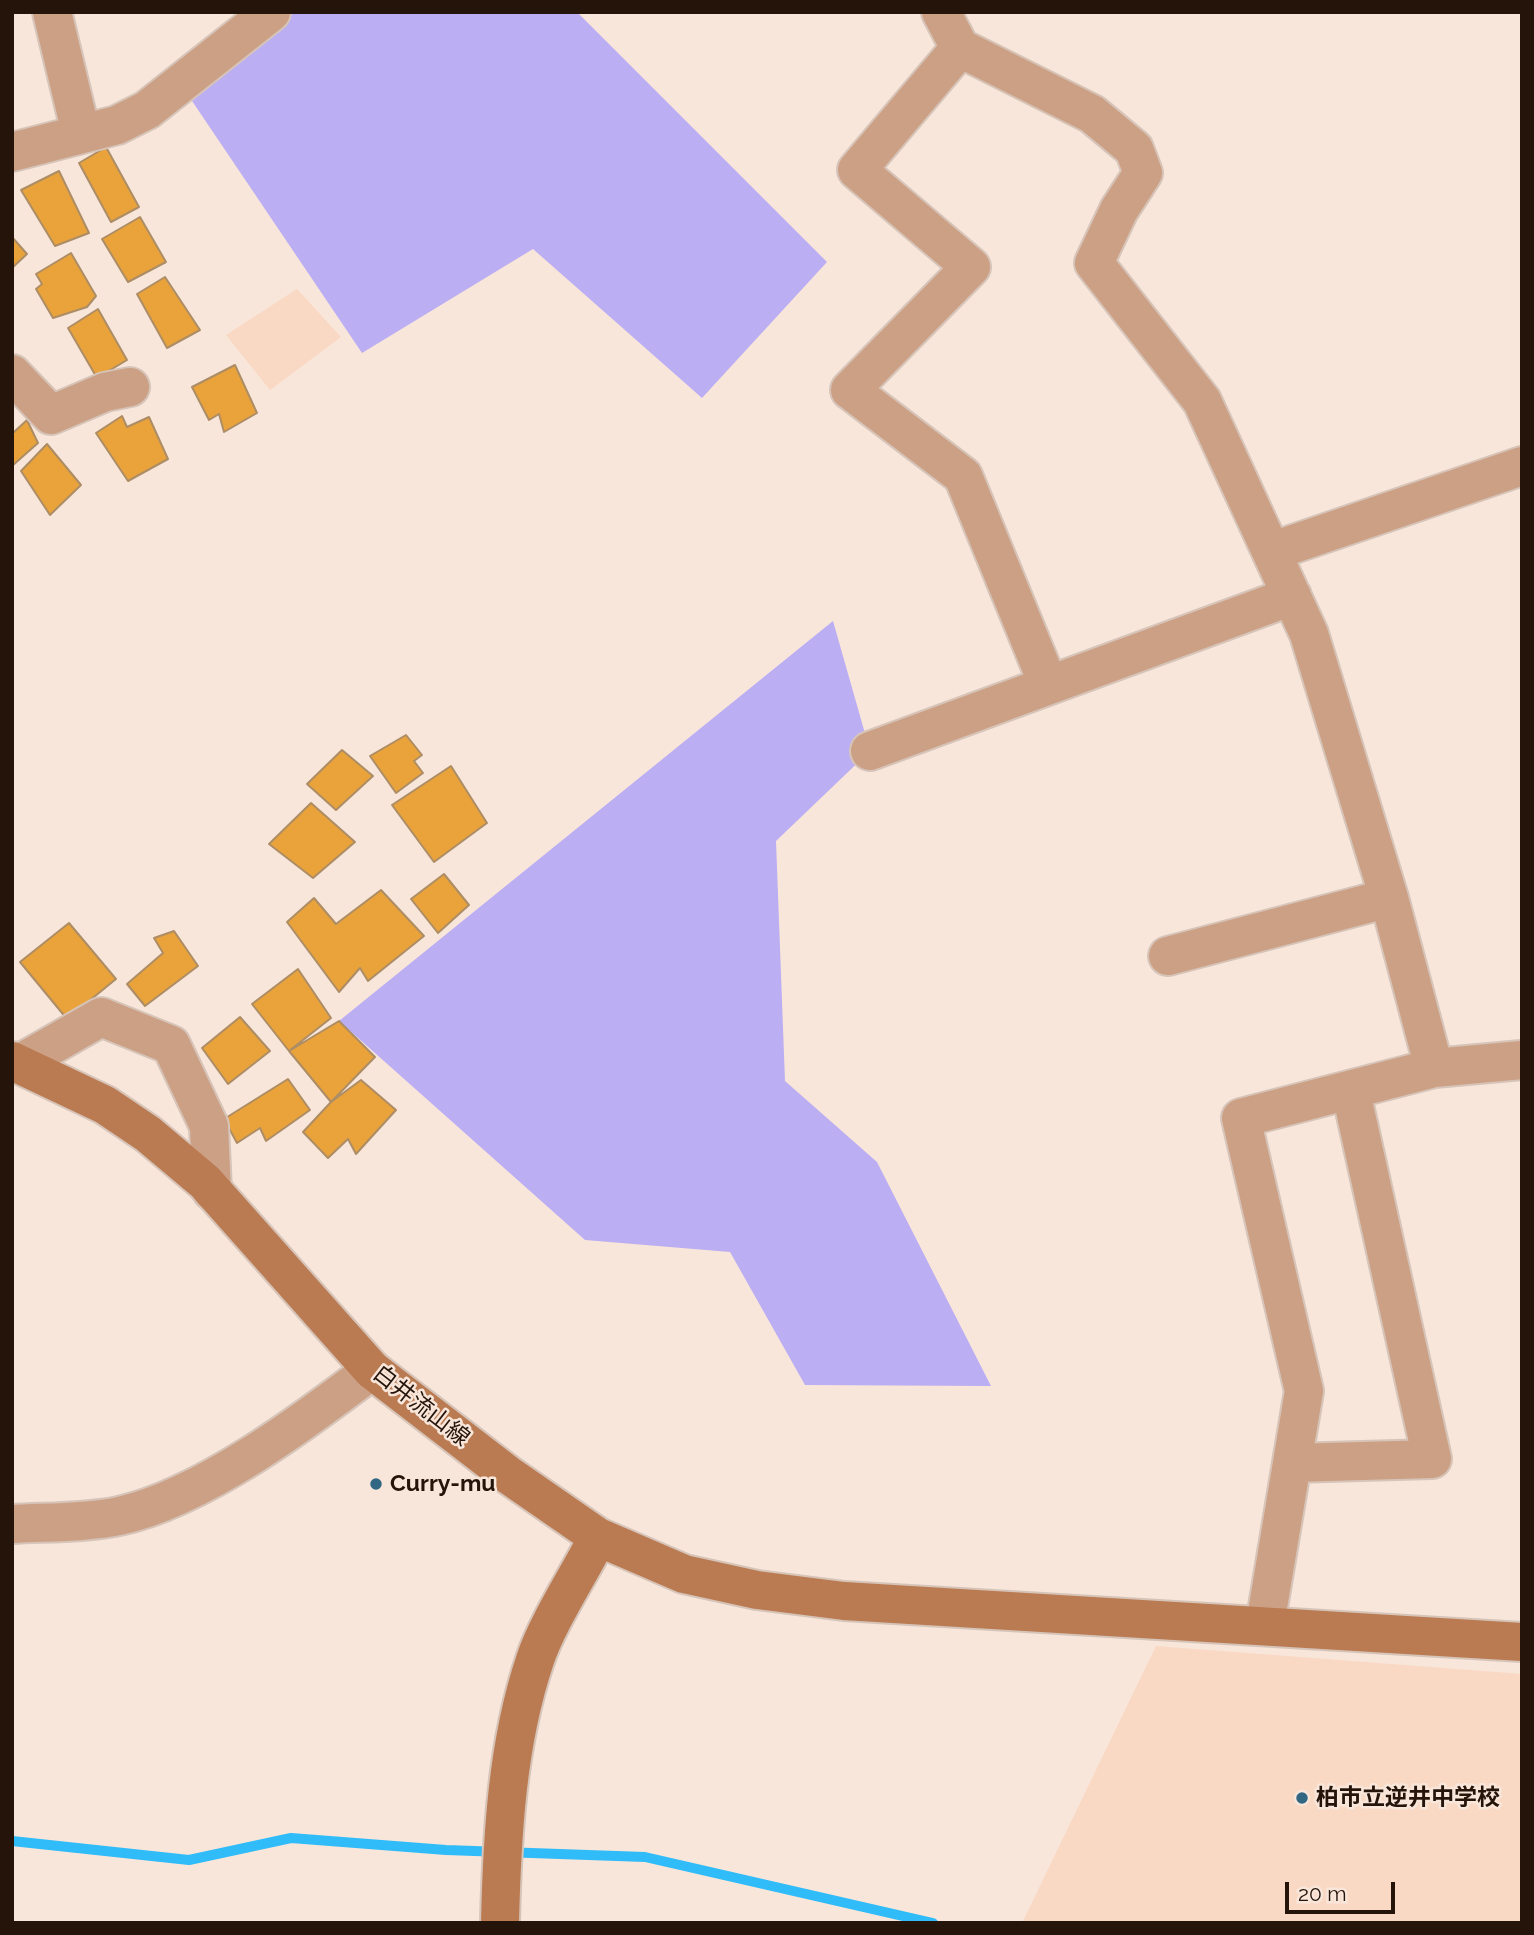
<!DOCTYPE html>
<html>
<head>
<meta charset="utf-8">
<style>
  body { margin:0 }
  #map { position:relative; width:1534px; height:1935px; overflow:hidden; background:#f9e6da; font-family:Raleway,sans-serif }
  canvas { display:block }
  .frame { position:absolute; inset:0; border:14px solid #25140a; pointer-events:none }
  .scale { position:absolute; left:1285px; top:1882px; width:110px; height:32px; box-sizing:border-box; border:4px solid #25140a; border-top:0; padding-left:9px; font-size:21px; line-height:24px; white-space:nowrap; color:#25140a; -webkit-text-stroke:5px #f9e6da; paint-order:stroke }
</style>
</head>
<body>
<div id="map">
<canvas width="1534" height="1935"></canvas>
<div class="frame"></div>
<div class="scale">20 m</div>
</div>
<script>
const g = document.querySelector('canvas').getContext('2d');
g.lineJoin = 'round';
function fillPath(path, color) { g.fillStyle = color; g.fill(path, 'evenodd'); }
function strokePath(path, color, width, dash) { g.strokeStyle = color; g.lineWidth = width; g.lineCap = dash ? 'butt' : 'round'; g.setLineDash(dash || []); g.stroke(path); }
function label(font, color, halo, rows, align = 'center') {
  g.font = font + ' Raleway,"Noto Sans JP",sans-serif'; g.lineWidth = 5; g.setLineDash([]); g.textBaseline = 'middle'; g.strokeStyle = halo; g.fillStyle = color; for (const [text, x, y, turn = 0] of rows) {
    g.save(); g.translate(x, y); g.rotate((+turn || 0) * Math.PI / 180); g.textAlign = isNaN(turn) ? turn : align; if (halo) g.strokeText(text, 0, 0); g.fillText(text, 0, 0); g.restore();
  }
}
fillPath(new Path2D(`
  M297,289l44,48 -71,53 -44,-55z
  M1156,1646l366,28v249h-500z`), '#f9d8c4');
fillPath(new Path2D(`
  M290,12h287l250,250 -125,136 -169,-149 -171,104 -174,-258z
  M833,621l37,130 -94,90 9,240 92,81 114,224 -186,-1 -75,-133 -145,-12 -246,-219z`), '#bbaef3');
strokePath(new Path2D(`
  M12,1841l177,19 102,-22 155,12 199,7 288,66`), '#30bcf9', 10);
const building = new Path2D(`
  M106,147l33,60 -28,15 -32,-59z
  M59,171l30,62 -34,13 -34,-56z
  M140,217l26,45 -38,20 -26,-43z
  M12,237l15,17 -15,14z
  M71,253l25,43 -9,11 -34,11 -17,-29 6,-5 -6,-10z
  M165,277l35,53 -33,18 -30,-54z
  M98,309l29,51 -30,18 -29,-50z
  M235,365l22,48 -33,19 -5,-18 -10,6 -17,-33z
  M122,416l5,11 22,-10 19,42 -40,22 -32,-48z
  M27,420l11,23 -26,23v-36l2,2z
  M47,444l34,41 -31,30 -29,-44z
  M406,735l16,20 -8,6 9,12 -27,20 -26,-37z
  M342,750l31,26 -37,34 -29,-26z
  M451,766l36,57 -53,39 -42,-57z
  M311,803l44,39 -42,36 -44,-34z
  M444,874l25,31 -31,28 -27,-34z
  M381,890l43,46 -56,45 -8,-13 -21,24 -52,-70 27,-24 22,26z
  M69,923l47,56 -49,40 -47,-57z
  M174,931l24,35 -53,40 -18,-22 36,-31 -9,-15z
  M298,969l33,49 -42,33 -37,-47z
  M240,1017l30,34 -42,33 -26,-36z
  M339,1021l36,36 -44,45 -42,-51z
  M288,1079l22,31 -44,31 -6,-13 -23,15 -13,-24z
  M361,1080l35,30 -40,44 -8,-15 -20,19 -25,-26 28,-30z`);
fillPath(building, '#e9a33a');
strokePath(building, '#ad8d65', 2);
const street = new Path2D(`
  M52,12l29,121
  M941,12l19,36 132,66 42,35 9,24 -24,37 -25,53 108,138 107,233 80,264 45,170
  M960,48l-103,122 114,97 -121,123 113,86 85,208
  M12,152l105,-27 30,-15 124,-98
  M12,374l39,41 54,-23 25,-5
  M1273,551l249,-85
  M870,751l422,-155
  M1168,956l221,-58
  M19,1064l82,-47 70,28 38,81 3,65
  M1292,1463l140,-4 -81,-367
  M12,1524c35,-2 73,-1 107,-8 83,-18 186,-95 253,-146
  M1265,1625l39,-234 -63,-273 193,-50 88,-8`);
const secondary = new Path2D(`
  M12,1061l93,44 43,29 57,48 167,188 135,104 91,63 86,37 73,16 87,11 678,41
  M500,1923c2,-87 7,-180 35,-263 12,-37 45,-87 63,-123`);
strokePath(street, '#d7c4b9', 42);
strokePath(secondary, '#d7c4b9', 42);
strokePath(street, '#cca085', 38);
strokePath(secondary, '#ba7b52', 38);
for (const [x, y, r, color] of [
  [376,1484,7,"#316783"],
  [1302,1798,7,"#316783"]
]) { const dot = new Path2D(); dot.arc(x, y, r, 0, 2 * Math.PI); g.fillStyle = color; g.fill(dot); strokePath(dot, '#f9e6da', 2.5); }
label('23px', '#25140a', '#f9e6da', [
  ["白井流山線",421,1406,38]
]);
label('bold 23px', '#25140a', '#f9e6da', [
  ["Curry-mu",390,1484],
  ["柏市立逆井中学校",1316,1798]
], 'left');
</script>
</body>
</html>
